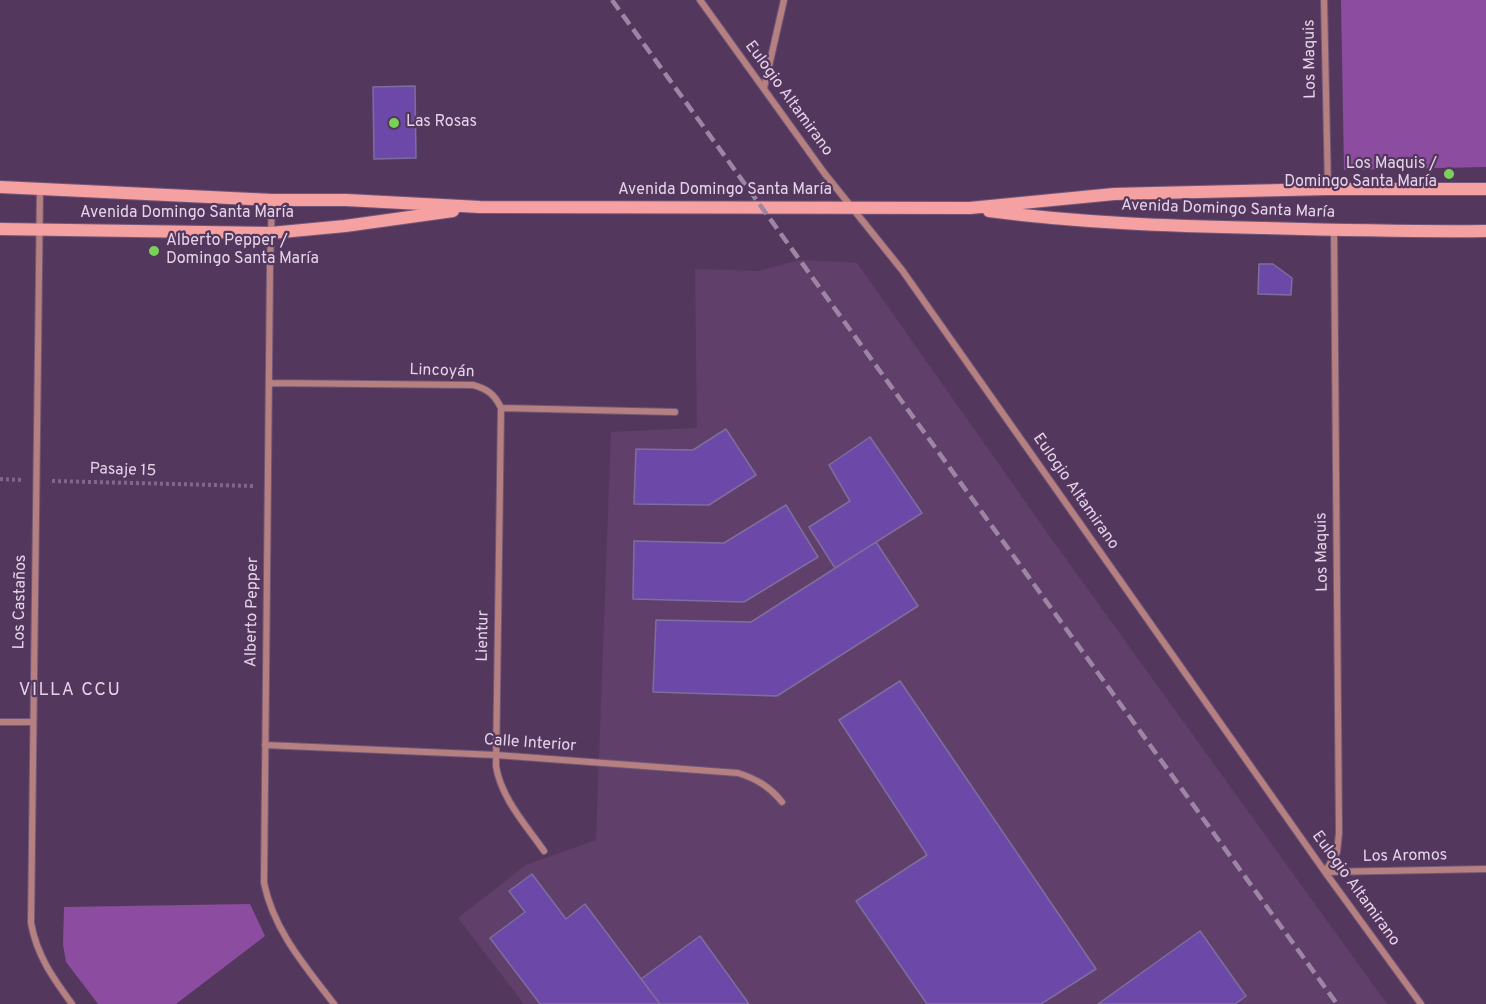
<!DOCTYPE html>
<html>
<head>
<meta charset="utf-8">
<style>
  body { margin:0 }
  canvas { display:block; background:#54375d }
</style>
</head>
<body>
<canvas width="1486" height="1004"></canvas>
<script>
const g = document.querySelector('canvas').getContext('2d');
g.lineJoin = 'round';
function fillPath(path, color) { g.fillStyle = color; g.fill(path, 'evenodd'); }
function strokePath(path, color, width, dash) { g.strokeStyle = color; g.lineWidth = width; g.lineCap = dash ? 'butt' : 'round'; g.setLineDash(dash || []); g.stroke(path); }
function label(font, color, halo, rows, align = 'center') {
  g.font = font + ' Overpass,sans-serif'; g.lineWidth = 4.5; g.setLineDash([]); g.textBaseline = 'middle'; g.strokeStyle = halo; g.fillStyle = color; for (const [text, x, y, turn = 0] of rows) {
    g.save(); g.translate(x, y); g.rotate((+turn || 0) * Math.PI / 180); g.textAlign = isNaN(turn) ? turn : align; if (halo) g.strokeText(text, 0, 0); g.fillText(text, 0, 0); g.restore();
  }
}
fillPath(new Path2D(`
  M799,260l58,3 196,278 334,463h-863l-66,-86 68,-53 70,-25 15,-408 86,-4 -2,-159 64,2z`), '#613f6b');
fillPath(new Path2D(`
  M1341,0h145v167l-142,3z
  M250,904l15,32 -89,68h-78l-32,-42 -3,-18 1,-37z`), '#8c4ca0');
const building = new Path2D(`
  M415,86l1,72 -42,1 -1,-72z
  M1259,264h14l19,14 -1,17 -33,-1z
  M726,429l30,46 -47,30 -75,-1 2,-55 57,1z
  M870,437l52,76 -87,55 -26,-41 41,-26 -21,-36z
  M786,505l32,52 -74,45 -111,-3 1,-58 90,2z
  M876,542l42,64 -141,90 -124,-4 3,-72 95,2z
  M900,681l196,288 -55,35h-114l-71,-103 71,-46 -88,-135z
  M532,874l34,45 19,-15 75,100h-120l-50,-66 35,-26 -16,-21z
  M1200,931l46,65 -11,8h-137z
  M700,936l49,68h-89l-19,-25z`);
fillPath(building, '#6c48a8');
strokePath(building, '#7d6e9d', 1.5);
const minor = new Path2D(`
  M700,0l125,174 77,96 423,602 96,132
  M1324,0l4,189
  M764,88l20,-88
  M40,188l-9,735c6,33 22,55 41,81
  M272,200l-2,64 -6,619c10,48 41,83 70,121
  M269,383l204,2c15,4 22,10 28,23l-5,358c5,32 30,59 48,85
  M501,408l174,4
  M0,722h33
  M265,745l231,10 242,18c19,6 32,14 44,29
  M1325,872l12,-20 2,-19 -5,-604
  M1325,872l161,-3`);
const secondary = new Path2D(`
  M0,187l272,13h74l134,7 490,1 144,-14 40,-1 174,-4h158
  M989,211c91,12 182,15 273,17 75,2 149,4 224,3
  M0,229l271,4 74,-7 108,-15`);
strokePath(minor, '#715679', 8);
strokePath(secondary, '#715679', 14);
strokePath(new Path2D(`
  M0,479l23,1
  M52,481l202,5`), '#816788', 4, [3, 3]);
strokePath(minor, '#b68081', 6);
strokePath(secondary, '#f5a1a2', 12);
strokePath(new Path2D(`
  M612,0l725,1004`), '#9d86a4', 4.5, [12, 6]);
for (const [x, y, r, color] of [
  [394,123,6,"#79d158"],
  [1449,174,6,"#79d158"],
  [154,251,6,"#79d158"]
]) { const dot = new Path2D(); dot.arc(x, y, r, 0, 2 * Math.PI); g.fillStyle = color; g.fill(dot); strokePath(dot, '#54375d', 2); }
label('16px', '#e5d3ea', '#54375d', [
  ["Los Maquis",1311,59,-91],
  ["Eulogio Altamirano",788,99,54],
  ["Avenida Domingo Santa María",725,191],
  ["Avenida Domingo Santa María",1228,210,2],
  ["Avenida Domingo Santa María",187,214],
  ["Lincoyán",442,372,2],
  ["Pasaje 15",123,471,2],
  ["Eulogio Altamirano",1075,492,55],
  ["Los Maquis",1323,552,-91],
  ["Los Castaños",21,602,-89],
  ["Alberto Pepper",253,612,-89],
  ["Lientur",484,636,-89],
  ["Calle Interior",530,744,4],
  ["Los Aromos",1405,857,-1],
  ["Eulogio Altamirano",1355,889,54]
]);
label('16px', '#e5d3ea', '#54375d', [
  ["Las Rosas",406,123],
  ["Los Maquis /",1437,165,"right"],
  ["Domingo Santa María",1437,183,"right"],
  ["Alberto Pepper /",166,242],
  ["Domingo Santa María",166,260]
], 'left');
g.letterSpacing = '1.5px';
label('18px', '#e5d3ea', '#54375d', [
  ["VILLA CCU",70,691]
]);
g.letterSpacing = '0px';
</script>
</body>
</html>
